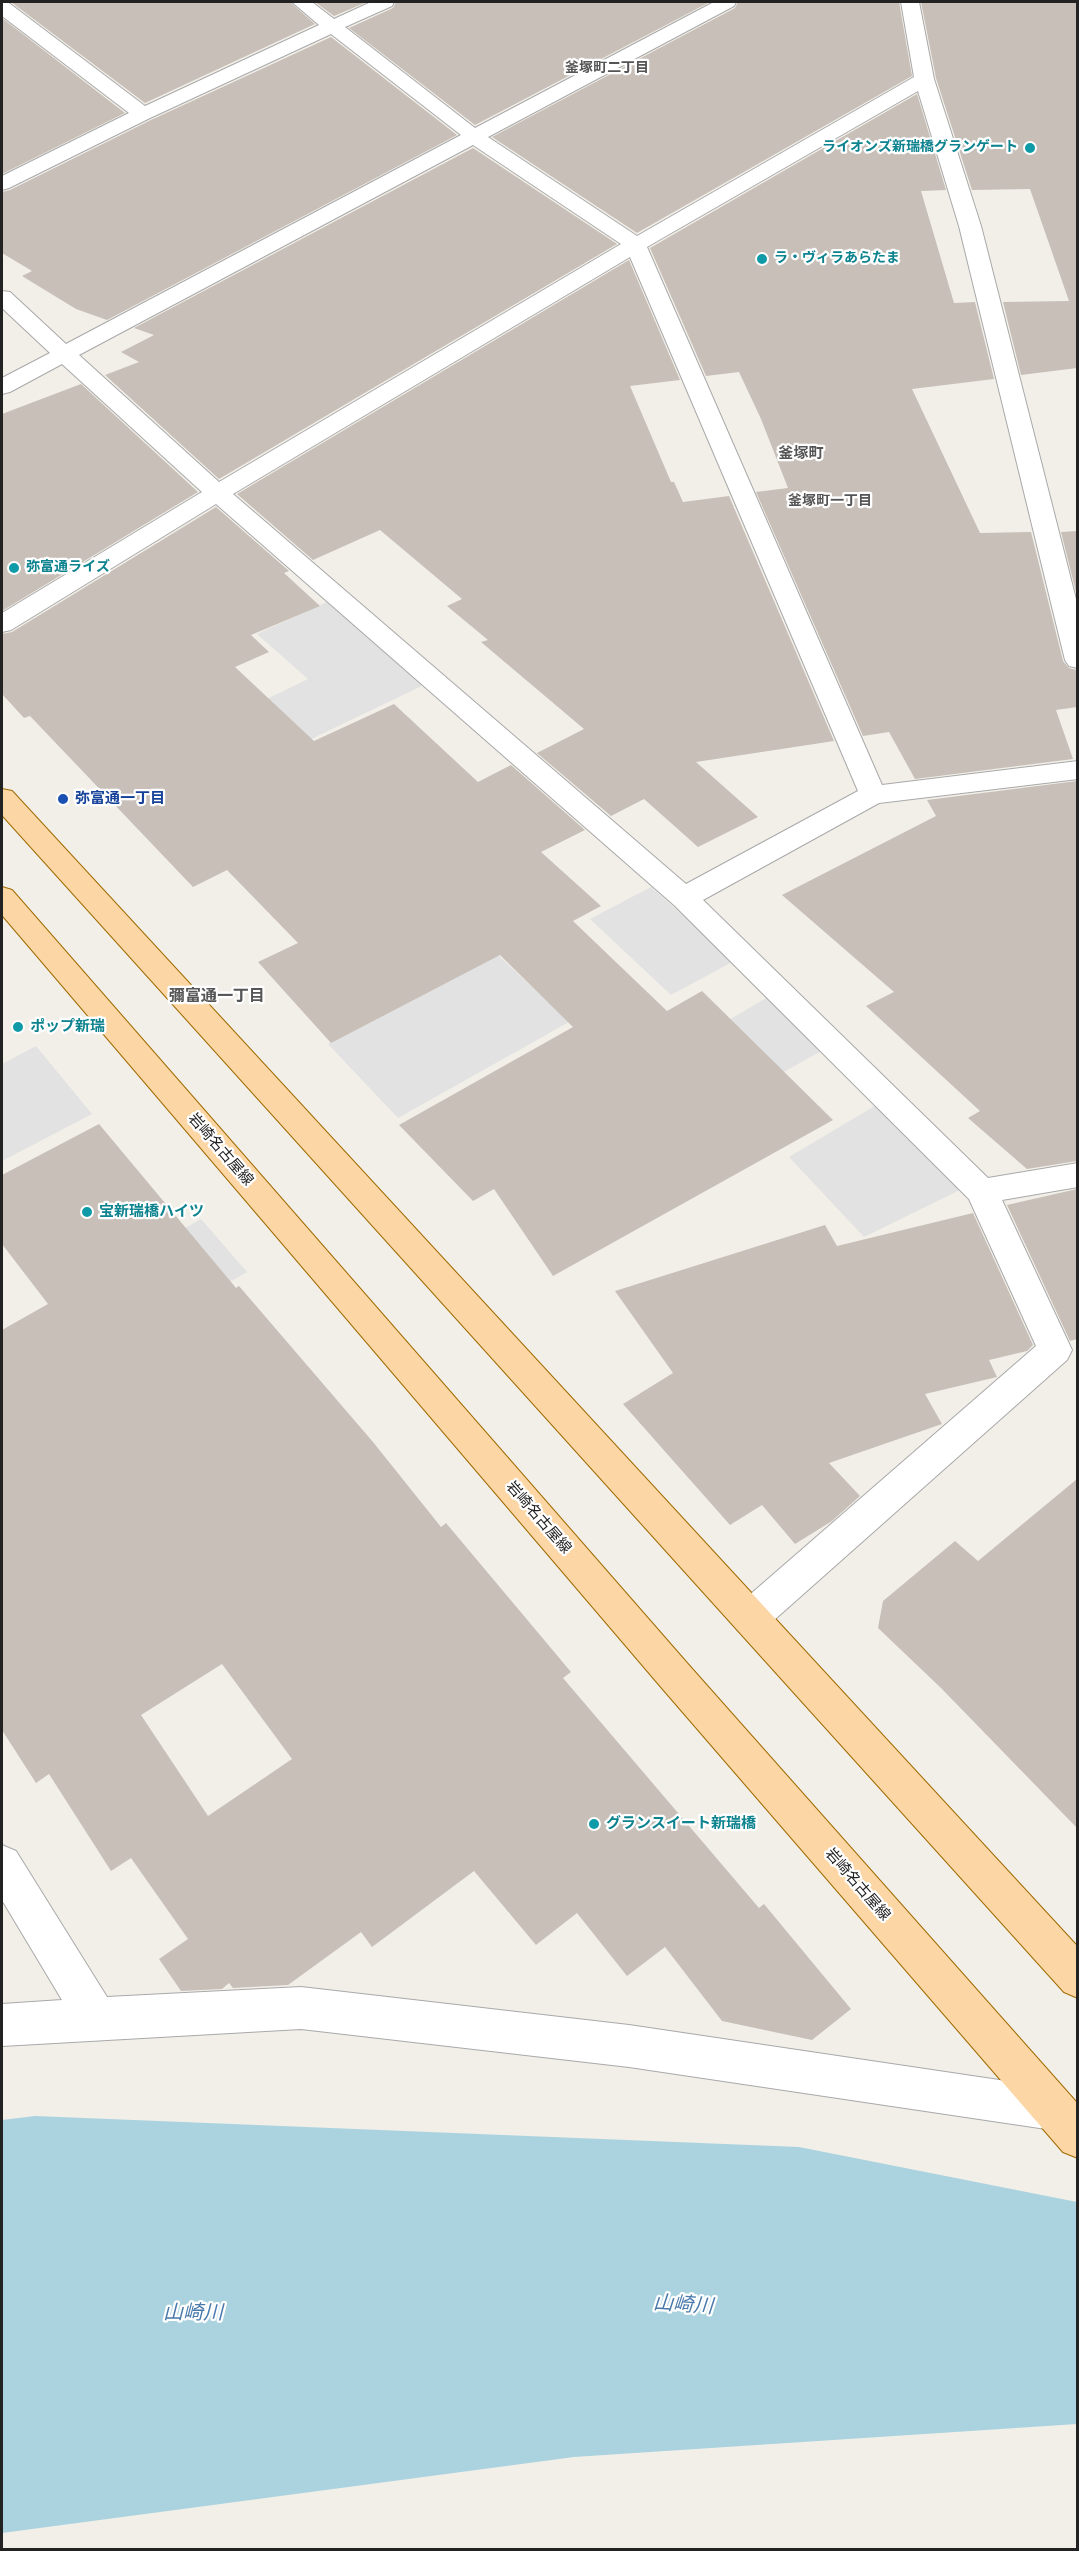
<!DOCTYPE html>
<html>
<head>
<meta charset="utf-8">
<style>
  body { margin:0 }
  #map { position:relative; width:1079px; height:2551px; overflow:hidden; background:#f2efe9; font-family:"Nunito Sans",sans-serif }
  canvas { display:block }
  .frame { position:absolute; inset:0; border:3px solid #222; pointer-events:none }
</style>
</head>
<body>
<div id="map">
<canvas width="1079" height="2551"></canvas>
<div class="frame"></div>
</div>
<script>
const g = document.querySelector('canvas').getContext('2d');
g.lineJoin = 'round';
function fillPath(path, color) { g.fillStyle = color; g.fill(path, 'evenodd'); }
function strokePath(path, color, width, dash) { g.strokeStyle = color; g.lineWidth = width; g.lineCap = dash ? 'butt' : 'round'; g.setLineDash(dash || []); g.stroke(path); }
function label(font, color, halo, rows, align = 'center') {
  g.font = font + ' "Nunito Sans","Noto Sans JP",sans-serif'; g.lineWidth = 4.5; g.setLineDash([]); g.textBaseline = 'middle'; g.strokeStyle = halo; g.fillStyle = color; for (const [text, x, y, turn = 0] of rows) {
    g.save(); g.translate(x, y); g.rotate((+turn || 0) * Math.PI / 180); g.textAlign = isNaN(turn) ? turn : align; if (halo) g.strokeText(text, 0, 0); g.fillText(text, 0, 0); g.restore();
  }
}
fillPath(new Path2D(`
  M329,601l97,83 -117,56 -44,-40 43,-21 -51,-45z
  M651,887l83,74 -63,34 -81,-76z
  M496,953l73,69 -171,96 -70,-74z
  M768,997l57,52 -140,78 -53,-50z
  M36,1046l56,68 -90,47v-97z
  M878,1104l88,83 -102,50 -75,-80z
  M201,1219l46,53 -65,38 -46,-54z`), '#e2e2e2');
fillPath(new Path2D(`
  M35,2116l764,31 278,55v222l-503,33 -572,76v-413z`), '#aad3df');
fillPath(new Path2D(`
  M11,2h279l25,22 -170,79z
  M315,2h52l-33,14z
  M396,2h314l-235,123 -126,-97 44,-20z
  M738,2h161l13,74 -275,157 -145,-96 243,-129z
  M921,2h156v366l-56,7 -18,-73 66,-1 -39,-112 -58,1 -36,-112z
  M2,18l123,95 -123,61z
  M331,37l126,98 -350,185 -31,-11 -54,-33 10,-5 -30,-18v-61l8,-2 141,-70z
  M917,94l29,96 -25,1 33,112 21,-1 19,77 -82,10 68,144 51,-1 32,129 6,7 8,2v37l-21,3 17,49 -158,20 -26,-47 -26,4 -107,-244 32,-4 -27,-69 -22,-47 -33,4 -56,-128z
  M473,148l144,96 -398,235 -114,-104 34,-13 -18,-10 33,-17 -20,-7z
  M629,260l51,120 -50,6 41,96h3l9,20 46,-6 105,245 -138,21 62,55 -60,30 -54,-48 -33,17 -74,-63 47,-24 -103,-87 7,-2 -41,-34 15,-7 -82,-69 -67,30 -76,-66z
  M81,384l117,108 -196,119v-197z
  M216,507l73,64 -5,2 36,33 -69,29 18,17 -34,15 79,74 80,-37 84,78 33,-17 74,65 -44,22 60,54 -28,15 94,90 35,-20 131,129 -280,156 -59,-87 -21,12 -74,-76 174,-98 -73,-72 -169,88 -73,-81 40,-19 -71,-73 -34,17 -163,-171 -6,2 -22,-24v-60l10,-2z
  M1077,531v65l-16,-64z
  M1077,781v380l-50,8 -59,-51 12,-7 -114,-105 28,-14 -112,-97 154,-79 -9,-16z
  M99,1124l137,164 3,-2 134,156 68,85 5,-4 125,149 -8,6 196,230 5,-4 87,105 -39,31 -90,-19 -57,-74 -38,29 -50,-63 -41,32 -62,-74 -102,76 -11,-15 -73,53 -55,3 -4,-5 -7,6 -41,2 -22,-32 29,-20 -57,-81 -20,13 -62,-97 -13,9 -34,-53v-400l46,-26 -46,-60v-69zM222,1664l70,95 -84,57 -67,-101z
  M1077,1189v150l-7,2 -63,-136z
  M973,1213l60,132 -6,6 -38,9 8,17 -72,17 17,30 -113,39 31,33 -28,25 -37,23 -33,-39 -32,20 -107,-121 50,-31 -58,-82 210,-66 12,21z
  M1077,1479v349l-136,-140 -63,-60 5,-27 72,-60 23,20z`), '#c7bfb8');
const minor = new Path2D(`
  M2,2l7,1 136,103 174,-81 -27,-23h20l22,17 37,-17h23l-2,4 -47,21 130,101 239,-126h22l-2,4 -246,131 149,99 277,-159 -13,-75h18l15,77 47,147 97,381v61l-9,-2 -4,-6 -106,-434 -41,-135 -271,156 235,538 196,-24v18l-199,24 -176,97 285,278 90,-15v24l-76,13 70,150 -5,10 -303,269 -13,4 -13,-4 -5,-12 5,-12 298,-259 -67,-147 -295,-294 -458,-401 -205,126 -9,2v-19l200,-121 -140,-128 -52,28 -8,2v-16l48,-25 -48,-45v-17l8,1 56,52 395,-209 -130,-101 -181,84 -141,70 -7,2v-14l127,-63 -127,-97zM473,145l148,99 -402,238 -140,-127zM630,257l228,534 -172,93 -453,-390z
  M2,1845l14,6 91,146 194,-10 328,38 424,63 15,6 6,15 -6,15 -15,6 -424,-63 -328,-38 -299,17v-42l60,-4 -60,-100z`);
const major = new Path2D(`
  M2,789l10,2 1066,1156v51l-14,-6 -1062,-1177z
  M2,887l10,3 675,773 391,441v54l-15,-6 -402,-465 -659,-772z`);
strokePath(minor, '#a9a9a9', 2);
strokePath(major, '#a06b00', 2);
fillPath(minor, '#fff');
fillPath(major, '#fcd6a4');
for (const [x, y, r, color] of [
  [1030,148,6,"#0f9aa8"],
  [762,259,6,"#0f9aa8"],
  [14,568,6,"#0f9aa8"],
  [63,799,6,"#1a4fb4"],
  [18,1027,6,"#0f9aa8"],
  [87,1212,6,"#0f9aa8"],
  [594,1824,6,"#0f9aa8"]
]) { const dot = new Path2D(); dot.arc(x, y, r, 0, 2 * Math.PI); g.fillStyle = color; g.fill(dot); strokePath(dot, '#fff', 2); }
label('bold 14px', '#555', '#fff', [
  ["釜塚町二丁目",607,69],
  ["釜塚町一丁目",830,502]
]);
label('bold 14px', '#0d838f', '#fff', [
  ["ライオンズ新瑞橋グランゲート",1018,148,"right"],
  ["ラ・ヴィラあらたま",774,259],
  ["弥富通ライズ",26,568]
], 'left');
label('bold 15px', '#555', '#fff', [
  ["釜塚町",801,454]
]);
label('bold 15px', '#164399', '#fff', [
  ["弥富通一丁目",75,799]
], 'left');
label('bold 15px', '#0d838f', '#fff', [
  ["ポップ新瑞",30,1027],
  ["宝新瑞橋ハイツ",99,1212],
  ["グランスイート新瑞橋",606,1824]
], 'left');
label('15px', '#222', '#fff', [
  ["岩崎名古屋線",220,1150,49],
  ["岩崎名古屋線",538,1518,49],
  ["岩崎名古屋線",857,1885,49]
]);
label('bold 16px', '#555', '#fff', [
  ["彌富通一丁目",217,997]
]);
label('italic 20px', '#4a7aab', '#fff', [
  ["山崎川",683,2306,4],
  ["山崎川",193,2314]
]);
</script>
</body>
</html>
